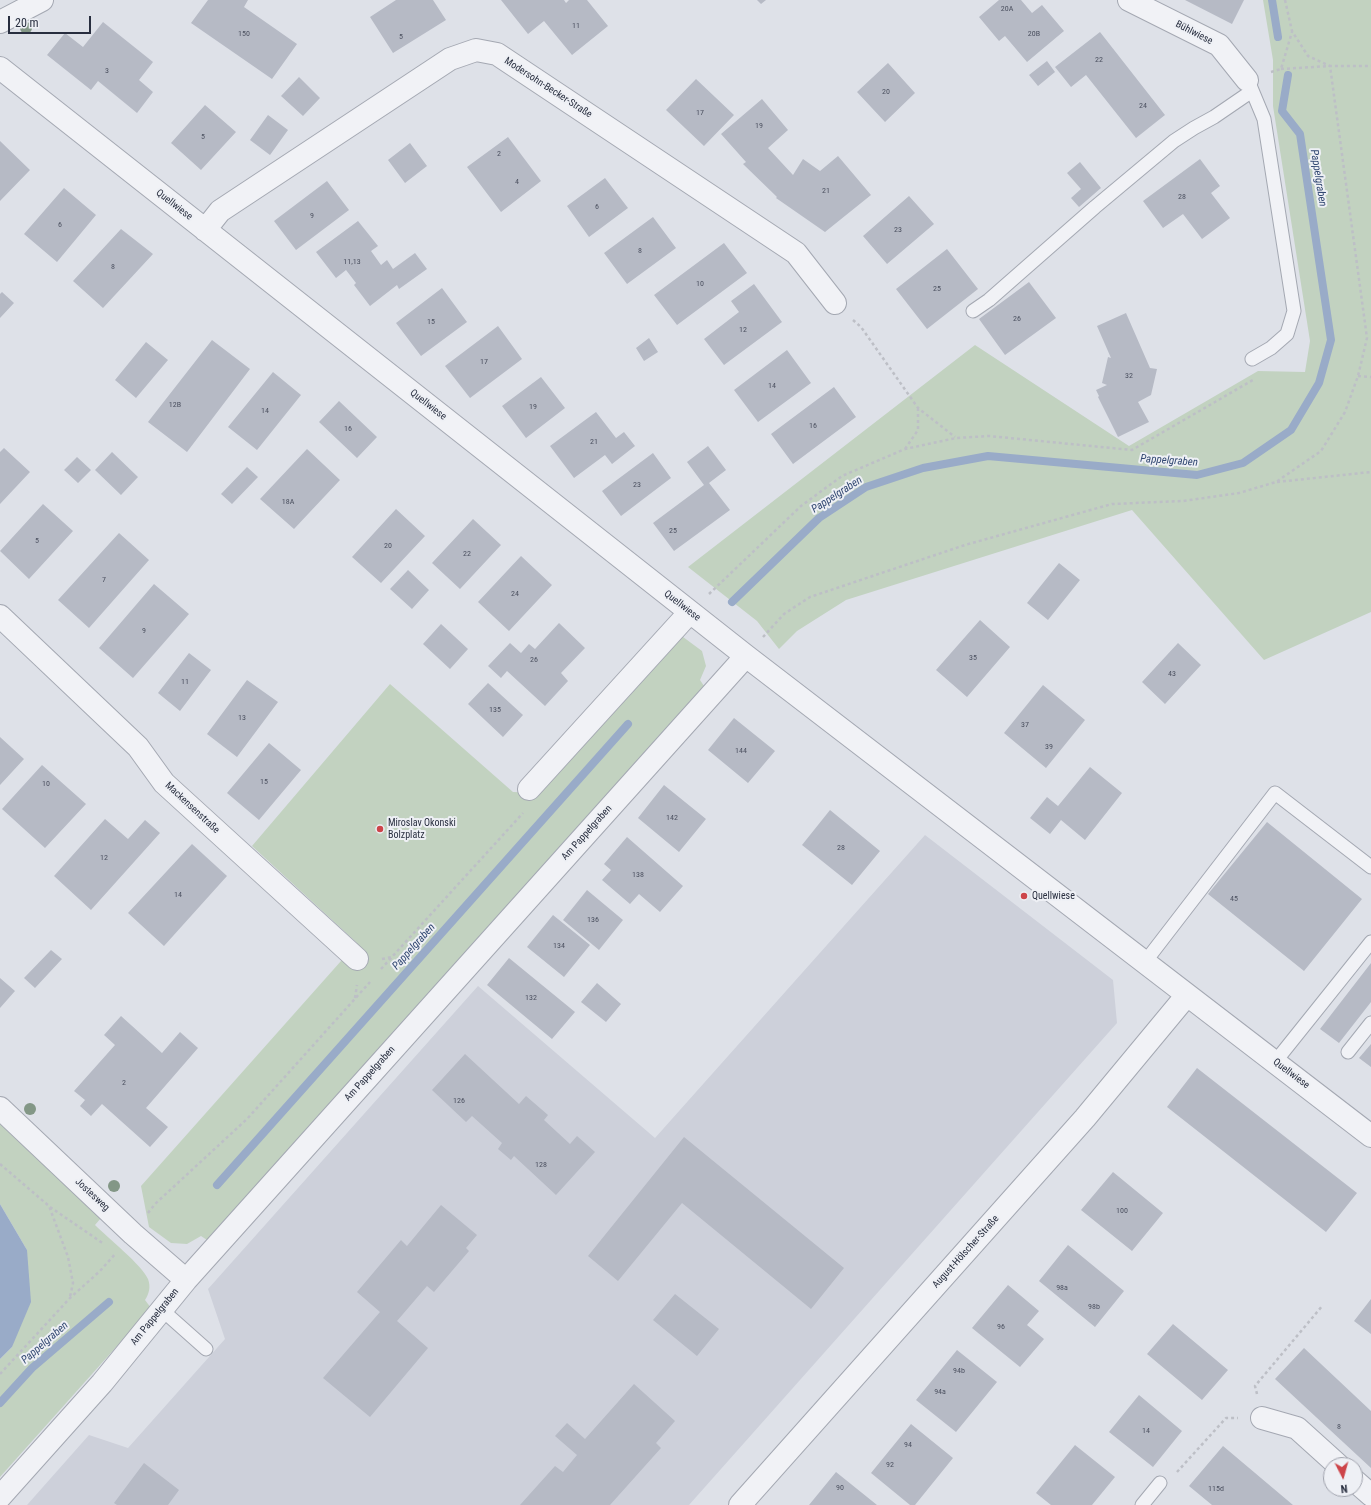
<!DOCTYPE html>
<html>
<head>
<meta charset="utf-8">
<style>
  body { margin:0 }
  #map { position:relative; width:1371px; height:1505px; overflow:hidden; background:#dee1e8; font-family:"Roboto Condensed",sans-serif }
  canvas { display:block }
  .north { position:absolute; left:1323px; top:1457px; width:40px; height:40px; box-sizing:border-box; background:#eef0f5; border:1px solid #9fa2ac; border-radius:50%; rotate:174deg; font-size:11px; font-weight:700; line-height:16px; text-align:center; color:#282e3f }
  .north::after { content:''; display:block; margin:auto; width:14px; height:18px; background:#cd4449; clip-path:polygon(50% 0,100% 100%,50% 72%,0 100%) }
  .scale { position:absolute; left:8px; top:16px; width:83px; height:18px; box-sizing:border-box; border:2px solid #282e3f; border-top:0; padding-left:5px; font-size:12px; line-height:14px; white-space:nowrap; color:#282e3f; -webkit-text-stroke:3px #eef0f5; paint-order:stroke }
</style>
</head>
<body>
<div id="map">
<canvas width="1371" height="1505"></canvas>
<div class="north">N</div>
<div class="scale">20 m</div>
</div>
<script>
const g = document.querySelector('canvas').getContext('2d');
g.lineJoin = 'round';
function fillPath(path, color) { g.fillStyle = color; g.fill(path, 'evenodd'); }
function strokePath(path, color, width, dash) { g.strokeStyle = color; g.lineWidth = width; g.lineCap = dash ? 'butt' : 'round'; g.setLineDash(dash || []); g.stroke(path); }
function label(font, color, halo, rows, align = 'center') {
  g.font = font + ' "Roboto Condensed",sans-serif'; g.lineWidth = 4; g.setLineDash([]); g.textBaseline = 'middle'; g.strokeStyle = halo; g.fillStyle = color; for (const [text, x, y, turn = 0] of rows) {
    g.save(); g.translate(x, y); g.rotate((+turn || 0) * Math.PI / 180); g.textAlign = isNaN(turn) ? turn : align; if (halo) g.strokeText(text, 0, 0); g.fillText(text, 0, 0); g.restore();
  }
}
fillPath(new Path2D(`
  M925,835l188,145 4,43 -428,482h-662l62,-70 39,13 97,-109 -17,-50 270,-303 177,152z`), '#cdd0da');
fillPath(new Path2D(`
  M1263,0h108v612l-107,48 -132,-150 -286,90 -49,31 -18,18 -22,-28 -69,-54 287,-222 154,101 129,-75 47,1 5,-31 -37,-235v-46z
  M679,634l23,17 4,15 -6,14 4,6 -497,554 -6,-4 -14,8 -16,-1 -22,-16 -8,-41 216,-243 -105,-97 138,-162 123,108 24,1z
  M0,1124l101,94 -6,7c12,12 48,41 53,54 3,8 1,15 -3,21l6,8 -151,169v-118l12,-12 15,-97 -27,-46z`), '#c2d2c0');
fillPath(new Path2D(`
  M0,1204l27,46 4,52 -19,45 -12,12z`), '#99abc8');
strokePath(new Path2D(`
  M1272,0l6,37
  M732,602l87,-84 47,-31 57,-19 65,-12 209,19 46,-12 48,-33 28,-47 12,-43 -31,-206 -18,-23 6,-36
  M217,1185l411,-461
  M0,1403l32,-35 77,-66`), '#99abc8', 8);
fillPath(new Path2D(`
  M208,0h40l-4,7 53,37 -25,35 -81,-56z
  M396,0h37l13,20 -53,33 -23,-36z
  M501,0h63l2,3 3,-3h18l21,26 -36,29 -28,-34 -16,13z
  M757,0h9l-5,4z
  M999,0h22l11,13 10,-8 22,26 -37,31 -22,-26 -6,5 -20,-24z
  M1185,0h59l-12,24z
  M103,22l50,40 -14,18 14,12 -16,21 -39,-32 -7,9 -44,-35 18,-22 18,14z
  M1100,32l65,83 -29,23 -50,-63 -15,12 -16,-20z
  M1047,61l8,11 -17,14 -9,-11z
  M888,63l27,30 -30,29 -28,-30z
  M299,77l21,21 -17,18 -22,-20z
  M696,79l38,36 -30,31 -38,-36z
  M762,99l26,31 -20,18 25,27 10,-16 17,12 18,-15 33,39 -46,37 -49,-34 1,-1 -34,-33 3,-2 -25,-28z
  M205,105l31,27 -35,38 -30,-27z
  M268,115l20,15 -18,25 -20,-15z
  M508,137l33,44 -40,31 -34,-45z
  M0,141l30,29 -30,31z
  M410,143l17,23 -22,17 -17,-23z
  M1200,159l20,27 -9,7 19,25 -28,21 -19,-25 -20,14 -20,-27z
  M1080,162l21,26 -22,19 -8,-9 10,-9 -14,-16z
  M605,178l23,30 -39,29 -22,-31z
  M327,181l22,29 -53,40 -22,-29z
  M64,188l32,27 -39,47 -33,-28z
  M909,196l25,28 -47,40 -24,-28z
  M653,217l23,31 -49,36 -23,-31z
  M358,221l20,25 -7,5 10,14 6,-5 6,9 22,-16 12,16 -28,20 -2,-4 -27,21 -16,-21 2,-2 -10,-13 -10,8 -20,-26z
  M121,229l32,25 -50,54 -30,-27z
  M724,243l23,30 -70,52 -23,-30z
  M947,249l31,40 -51,40 -31,-40z
  M1029,282l27,36 -51,37 -26,-36z
  M754,284l28,38 -58,43 -20,-26 35,-27 -8,-11z
  M442,288l25,34 -46,34 -25,-33z
  M2,292l12,11 -14,15v-24z
  M1126,313l24,55 7,1 -6,26 -13,7 11,20 -31,15 -20,-40 1,-1 -3,-6 11,-5 -5,-2 6,-26 3,1 -14,-32z
  M498,326l24,33 -52,39 -25,-32z
  M649,338l9,14 -14,9 -8,-13z
  M212,340l38,29 -63,83 -39,-30z
  M146,342l22,18 -32,38 -21,-18z
  M787,350l24,33 -53,39 -24,-32z
  M273,372l28,23 -44,55 -29,-23z
  M541,377l24,31 -39,30 -24,-32z
  M834,387l22,30 -63,47 -22,-30z
  M339,401l38,36 -20,21 -38,-36z
  M596,412l20,26 8,-6 11,14 -23,18 -7,-9 -31,23 -24,-32z
  M708,446l18,24 -17,13 21,27 -56,41 -21,-28 51,-38 -17,-23z
  M4,448l26,24 -30,32v-52z
  M307,449l33,31 -46,49 -34,-30z
  M112,452l26,25 -17,18 -26,-25z
  M653,453l18,25 -50,38 -19,-25z
  M77,457l14,13 -13,13 -14,-13z
  M247,467l11,10 -26,27 -11,-10z
  M43,504l30,27 -44,48 -29,-28z
  M396,509l29,27 -44,47 -29,-26z
  M473,519l28,26 -41,44 -28,-26z
  M119,533l30,27 -60,68 -31,-28z
  M521,556l31,29 -43,46 -31,-29z
  M1059,563l21,17 -32,40 -21,-17z
  M408,570l21,20 -17,19 -22,-20z
  M154,584l35,30 -56,64 -34,-30z
  M980,620l30,27 -43,50 -31,-27z
  M559,623l26,25 -24,25 7,8 -23,25 -38,-35 -6,7 -13,-12 22,-23 11,10 8,-9 6,5z
  M441,624l27,25 -18,20 -27,-25z
  M1178,643l23,22 -36,39 -23,-22z
  M189,653l22,17 -31,41 -22,-18z
  M247,680l31,22 -41,55 -30,-23z
  M488,683l35,32 -20,22 -35,-33z
  M1043,685l42,35 -39,48 -42,-35z
  M734,718l41,33 -27,32 -40,-33z
  M0,737l24,22 -24,26z
  M269,743l32,27 -42,50 -32,-27z
  M42,765l44,39 -41,44 -43,-39z
  M1090,767l32,26 -37,47 -24,-20 -11,14 -20,-16 17,-21 11,9z
  M664,785l42,34 -27,33 -41,-34z
  M830,810l50,41 -28,34 -50,-40z
  M105,819l23,20 17,-19 15,13 -69,77 -37,-34z
  M1267,822l95,77 -58,72 -96,-77z
  M627,837l56,49 -23,26 -21,-18 -9,10 -28,-24 9,-10 -7,-6z
  M192,844l35,32 -63,70 -36,-33z
  M587,890l36,30 -24,30 -36,-30z
  M553,915l37,30 -26,32 -37,-30z
  M51,950l11,9 -27,29 -11,-10z
  M509,958l66,54 -23,27 -65,-54z
  M1371,963v39l-32,41 -19,-14z
  M0,978l15,13 -15,17z
  M597,983l24,21 -15,18 -25,-20z
  M121,1016l41,37 18,-21 18,16 -52,60 22,19 -18,20 -48,-43 -11,12 -11,-10 5,-6 -11,-9 41,-46 -11,-10z
  M1371,1044v23l-12,-9z
  M465,1054l54,50 7,-8 22,19 -4,5 26,24 7,-8 18,16 -39,43 -42,-39 -3,4 -13,-11 4,-6 -30,-27 -6,6 -34,-32z
  M1197,1068l160,125 -31,39 -159,-125z
  M684,1137l160,131 -33,41 -129,-106 -64,78 -30,-25z
  M1113,1172l50,41 -31,38 -51,-41z
  M441,1205l36,30 -11,13 3,3 -35,41 -7,-6 -30,35 31,27 -58,69 -47,-39 57,-66 -23,-20 44,-52 6,6z
  M1068,1245l56,46 -29,36 -56,-46z
  M1008,1285l31,26 -12,14 17,14 -24,28 -48,-39z
  M675,1294l44,35 -22,27 -44,-36z
  M1371,1299v35l-17,-13z
  M1173,1324l55,46 -26,30 -55,-46z
  M1304,1348l67,63v57l-96,-89z
  M957,1350l40,32 -41,50 -40,-32z
  M634,1384l41,37 -19,22 5,5 -51,57h-90l35,-39 8,6 14,-17 -22,-19 12,-13 18,16z
  M1139,1395l43,36 -29,36 -44,-35z
  M911,1424l42,34 -38,47h-5l-39,-32z
  M1075,1445l40,32 -23,28h-41l-15,-12z
  M1223,1446l70,59h-81l-23,-19z
  M144,1463l35,27 -11,15h-51l-3,-2z
  M836,1472l41,33h-68z`), '#b6bac5');
const service = new Path2D(`
  M1249,83l15,36 30,192 -7,23 -16,14 -19,11
  M973,311l16,-11 106,-93 79,-66 20,-13 20,-11 38,-26
  M1145,962l130,-169 96,74
  M1348,1052l23,-29
  M1275,1062l96,-120
  M161,1309l45,40
  M1142,1505l18,-22`);
const minor = new Path2D(`
  M1129,0l90,45 28,35
  M0,22l42,-22
  M0,68l746,588 625,480
  M205,230l15,-19 230,-152 26,-9 21,4 299,199 39,50
  M0,616l138,131 26,36 193,176
  M529,789l161,-177
  M0,1108l133,126 53,46
  M1262,1418l35,10 41,37
  M1355,1481l16,14
  M0,1497l102,-114 84,-103 560,-624
  M740,1505l345,-387 102,-123`);
strokePath(service, '#a4a8b2', 15);
strokePath(minor, '#a4a8b2', 24);
strokePath(new Path2D(`
  M1285,0l7,31 16,25 22,10
  M1281,69l49,-3h41
  M1271,72l10,-3 11,-37
  M853,320l8,7 57,81 37,29
  M1358,376l13,1
  M905,449l13,-19v-21
  M1277,482l94,-10
  M709,594l92,-88 41,-30 63,-27 51,-11 33,-2 143,14 121,-70
  M763,637l21,-23 26,-17 155,-52 147,-41 71,-3 56,-8 37,-11 45,-31 24,-39 13,-36 9,-38 -37,-272
  M382,959l10,-2
  M381,969l142,-156
  M355,998l2,-13
  M0,1164l49,42 19,51 5,26 -3,14
  M50,1207l54,37
  M148,1213l7,-9 92,-85 123,-137
  M0,1374l70,-76 30,-27 16,-18
  M1257,1394l-2,-8 68,-81
  M1177,1472l49,-54h12`), '#bdbfc6', 2.5, [3, 3]);
strokePath(service, '#f1f2f6', 13);
strokePath(minor, '#f1f2f6', 22);
g.fillStyle = '#839786';
for (const [x, y] of [
  [26,28],
  [30,1109],
  [114,1186]
]) { g.beginPath(); g.arc(x, y, 6, 0, 2 * Math.PI); g.fill(); }
for (const [x, y, r, color] of [
  [380,829,4,"#cd4449"],
  [1024,896,4,"#cd4449"]
]) { const dot = new Path2D(); dot.arc(x, y, r, 0, 2 * Math.PI); g.fillStyle = color; g.fill(dot); strokePath(dot, '#eef0f5', 1.5); }
label('8px', '#4c5160', null, [
  ["20A",1007,9],
  ["11",576,26],
  ["150",244,34],
  ["20B",1034,34],
  ["5",401,37],
  ["22",1099,60],
  ["3",107,71],
  ["20",886,92],
  ["24",1143,106],
  ["17",700,113],
  ["19",759,126],
  ["5",203,137],
  ["2",499,154],
  ["4",517,182],
  ["21",826,191],
  ["28",1182,197],
  ["6",597,207],
  ["9",312,216],
  ["6",60,225],
  ["23",898,230],
  ["8",640,251],
  ["11,13",352,262],
  ["8",113,267],
  ["10",700,284],
  ["25",937,289],
  ["26",1017,319],
  ["15",431,322],
  ["12",743,330],
  ["17",484,362],
  ["32",1129,376],
  ["14",772,386],
  ["12B",175,405],
  ["19",533,407],
  ["14",265,411],
  ["16",813,426],
  ["16",348,429],
  ["21",594,442],
  ["23",637,485],
  ["18A",288,502],
  ["25",673,531],
  ["5",37,541],
  ["20",388,546],
  ["22",467,554],
  ["7",104,580],
  ["24",515,594],
  ["9",144,631],
  ["35",973,658],
  ["26",534,660],
  ["43",1172,674],
  ["11",185,682],
  ["135",495,710],
  ["13",242,718],
  ["37",1025,725],
  ["39",1049,747],
  ["144",741,751],
  ["15",264,782],
  ["10",46,784],
  ["142",672,818],
  ["28",841,848],
  ["12",104,858],
  ["138",638,875],
  ["14",178,895],
  ["45",1234,899],
  ["136",593,920],
  ["134",559,946],
  ["132",531,998],
  ["2",124,1083],
  ["126",459,1101],
  ["128",541,1165],
  ["100",1122,1211],
  ["98a",1062,1288],
  ["98b",1094,1307],
  ["96",1001,1327],
  ["94b",959,1371],
  ["94a",940,1392],
  ["8",1339,1427],
  ["14",1146,1431],
  ["94",908,1445],
  ["92",890,1465],
  ["90",840,1488],
  ["115d",1216,1489]
]);
label('10px', '#282e3f', '#eef0f5', [
  ["Bühlwiese",1194,33,27],
  ["Modersohn-Becker-Straße",548,88,33],
  ["Quellwiese",174,205,38],
  ["Quellwiese",428,405,38],
  ["Quellwiese",682,606,38],
  ["Mackensenstraße",192,808,43],
  ["Am Pappelgraben",587,833,-48],
  ["Am Pappelgraben",370,1074,-48],
  ["Quellwiese",1291,1074,37],
  ["Jostesweg",92,1195,43],
  ["August-Hölscher-Straße",966,1252,-48],
  ["Am Pappelgraben",155,1317,-51]
]);
label('10px', '#282e3f', '#eef0f5', [
  ["Miroslav Okonski",388,823],
  ["Bolzplatz",388,835],
  ["Quellwiese",1032,896]
], 'left');
label('italic 11px', '#324872', '#eef0f5', [
  ["Pappelgraben",1318,178,81],
  ["Pappelgraben",1169,461,4],
  ["Pappelgraben",837,495,-33],
  ["Pappelgraben",414,947,-48],
  ["Pappelgraben",45,1343,-41]
]);
</script>
</body>
</html>
